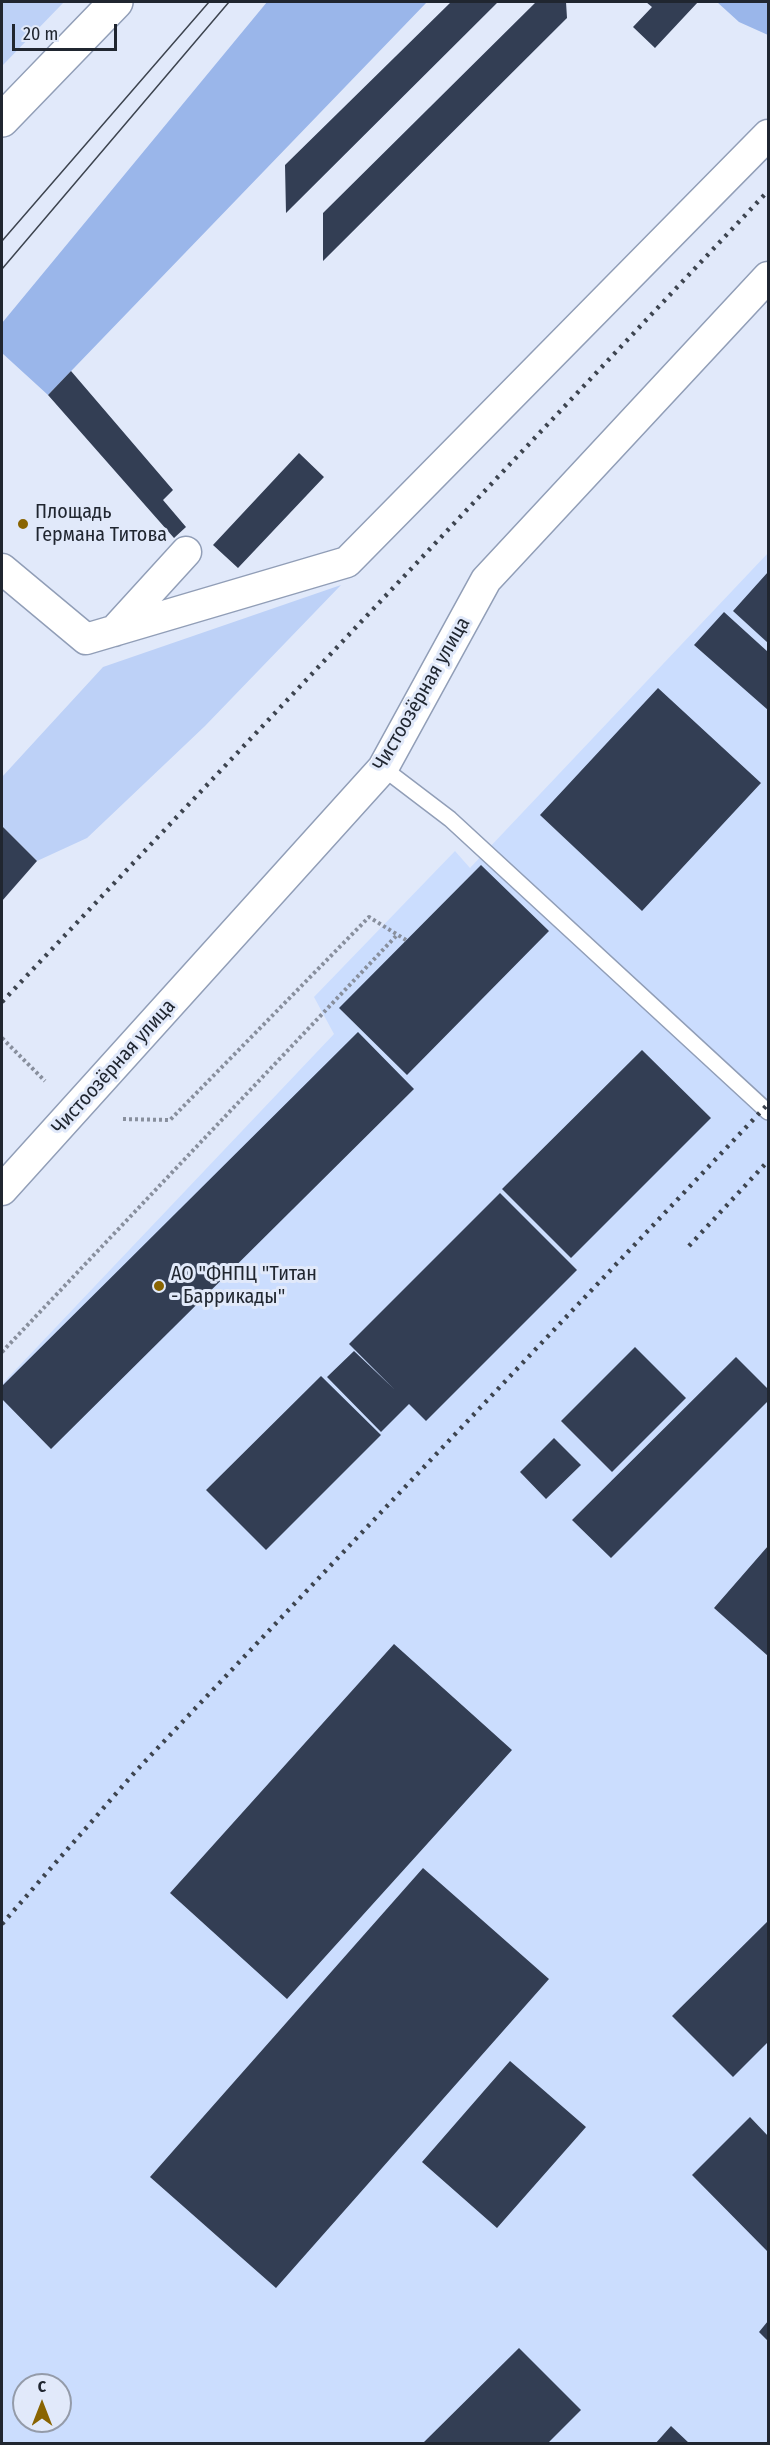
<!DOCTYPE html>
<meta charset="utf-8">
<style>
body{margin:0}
#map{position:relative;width:770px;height:2445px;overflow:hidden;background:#e1e9fa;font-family:"Fira Sans Condensed",sans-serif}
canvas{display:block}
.frame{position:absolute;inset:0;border:3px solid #202630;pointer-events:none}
.north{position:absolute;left:12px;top:2373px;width:60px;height:60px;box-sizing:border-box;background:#e1e9fa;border:2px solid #949ba9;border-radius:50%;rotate:0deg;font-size:16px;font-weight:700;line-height:24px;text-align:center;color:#202630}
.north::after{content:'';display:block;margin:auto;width:21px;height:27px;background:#896401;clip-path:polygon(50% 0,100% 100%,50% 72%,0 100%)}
.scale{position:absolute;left:12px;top:24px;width:105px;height:27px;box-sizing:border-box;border:3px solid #202630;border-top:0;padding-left:8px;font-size:18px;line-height:21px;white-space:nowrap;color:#202630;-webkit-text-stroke:4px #e1e9fa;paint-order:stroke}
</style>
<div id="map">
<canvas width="770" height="2445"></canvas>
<div class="frame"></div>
<div class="north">С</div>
<div class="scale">20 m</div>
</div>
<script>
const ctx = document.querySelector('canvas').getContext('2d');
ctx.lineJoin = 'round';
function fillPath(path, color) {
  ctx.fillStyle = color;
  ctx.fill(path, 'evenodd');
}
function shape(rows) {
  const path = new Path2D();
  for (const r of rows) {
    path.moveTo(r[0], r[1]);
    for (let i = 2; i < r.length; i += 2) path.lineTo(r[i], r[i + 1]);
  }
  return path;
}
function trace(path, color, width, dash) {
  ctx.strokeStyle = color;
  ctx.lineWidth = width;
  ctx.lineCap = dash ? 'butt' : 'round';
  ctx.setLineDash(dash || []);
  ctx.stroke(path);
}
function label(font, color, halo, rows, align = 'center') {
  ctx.font = font + ' "Fira Sans Condensed",sans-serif';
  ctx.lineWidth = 6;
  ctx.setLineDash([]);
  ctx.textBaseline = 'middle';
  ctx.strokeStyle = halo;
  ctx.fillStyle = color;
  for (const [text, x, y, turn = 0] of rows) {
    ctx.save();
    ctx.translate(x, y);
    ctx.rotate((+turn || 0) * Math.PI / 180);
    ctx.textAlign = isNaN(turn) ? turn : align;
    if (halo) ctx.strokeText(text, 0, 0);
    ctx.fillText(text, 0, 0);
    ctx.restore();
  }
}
const built = shape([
 [768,553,768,2443,2,2443,2,1384,334,1034,314,997,455,851,470,868],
 [24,2385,60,2385,60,2421,24,2421]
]);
const green = shape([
 [2,2,64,2,2,66],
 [341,585,205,726,87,838,37,861,2,826,2,777,103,667]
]);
const forest = shape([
 [267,2,427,2,48,395,2,353,2,323],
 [717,2,768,2,768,35,739,22]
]);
const building = shape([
 [451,2,498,2,286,213,285,165],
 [536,2,566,2,567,18,323,261,323,213],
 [646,2,698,2,655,48,633,27,652,7],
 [71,371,173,490,163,500,186,527,174,538,48,395],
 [299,453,324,477,238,568,213,545],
 [768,572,768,643,733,611],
 [724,612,768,652,768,710,694,645],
 [658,688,761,783,642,911,540,815],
 [3,827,37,861,2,901,2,829],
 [481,865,549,931,407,1075,339,1008],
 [358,1032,414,1089,51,1449,2,1399,2,1386],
 [642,1050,711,1118,571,1258,502,1189],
 [500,1193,577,1270,426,1421,409,1404,381,1432,327,1377,354,1351,394,1389,349,1344],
 [635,1347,686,1398,612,1472,561,1421],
 [736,1357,768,1389,768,1401,611,1558,572,1520],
 [321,1376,381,1435,266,1550,206,1490],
 [554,1438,581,1465,546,1499,520,1472],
 [768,1546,768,1656,714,1608],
 [394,1644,512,1750,287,1999,170,1893],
 [423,1868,549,1979,276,2288,150,2177],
 [768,1921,768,2042,733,2077,672,2016],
 [510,2061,586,2127,497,2228,422,2162],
 [750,2117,768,2136,768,2252,692,2175],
 [768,2321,768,2341,759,2332],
 [519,2348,581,2410,547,2444,422,2444],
 [671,2426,690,2444,655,2444]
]);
const path = shape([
 [2,1038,45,1081],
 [123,1119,170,1120,369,917,406,940],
 [2,1352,397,935]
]);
const lane = shape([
 [383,768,450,819,768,1112]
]);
const street = shape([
 [2,569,86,639,347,562,768,135],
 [114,631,186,552],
 [2,1190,383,768,486,580,768,277]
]);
const primary = shape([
 [2,120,116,2]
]);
const tram = shape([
 [2,241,209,2],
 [2,269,229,2]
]);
const rail = shape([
 [2,1002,768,191],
 [689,1246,768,1161],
 [2,1924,135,1772,768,1104]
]);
const markers = [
 [23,524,6,"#896401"],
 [159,1286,6,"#896401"]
];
const poiNames = [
 ["Площадь",35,512],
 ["Германа Титова",35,535],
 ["АО \"ФНПЦ \"Титан",171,1274],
 ["- Баррикады\"",171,1297]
];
const streetNames = [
 ["Чистоозёрная улица",422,694,-60],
 ["Чистоозёрная улица",114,1067,-48]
];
fillPath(built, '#cbddfe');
fillPath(green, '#bdd1f7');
fillPath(forest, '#9ab6ea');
fillPath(building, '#333e54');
trace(lane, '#919eb7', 18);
trace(street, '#919eb7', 33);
trace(primary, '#919eb7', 36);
trace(path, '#888f9d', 4, [3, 3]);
trace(lane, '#fff', 15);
trace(street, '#fff', 30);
trace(primary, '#fff', 33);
trace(tram, '#3d444f', 1.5);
trace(rail, '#3d444f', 4.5, [3, 6]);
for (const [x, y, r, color] of markers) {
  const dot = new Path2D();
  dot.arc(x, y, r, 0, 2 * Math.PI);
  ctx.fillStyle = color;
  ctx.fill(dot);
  trace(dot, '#e1e9fa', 2);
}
label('20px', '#202630', '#e1e9fa', poiNames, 'left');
label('20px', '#202630', '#e1e9fa', streetNames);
</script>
